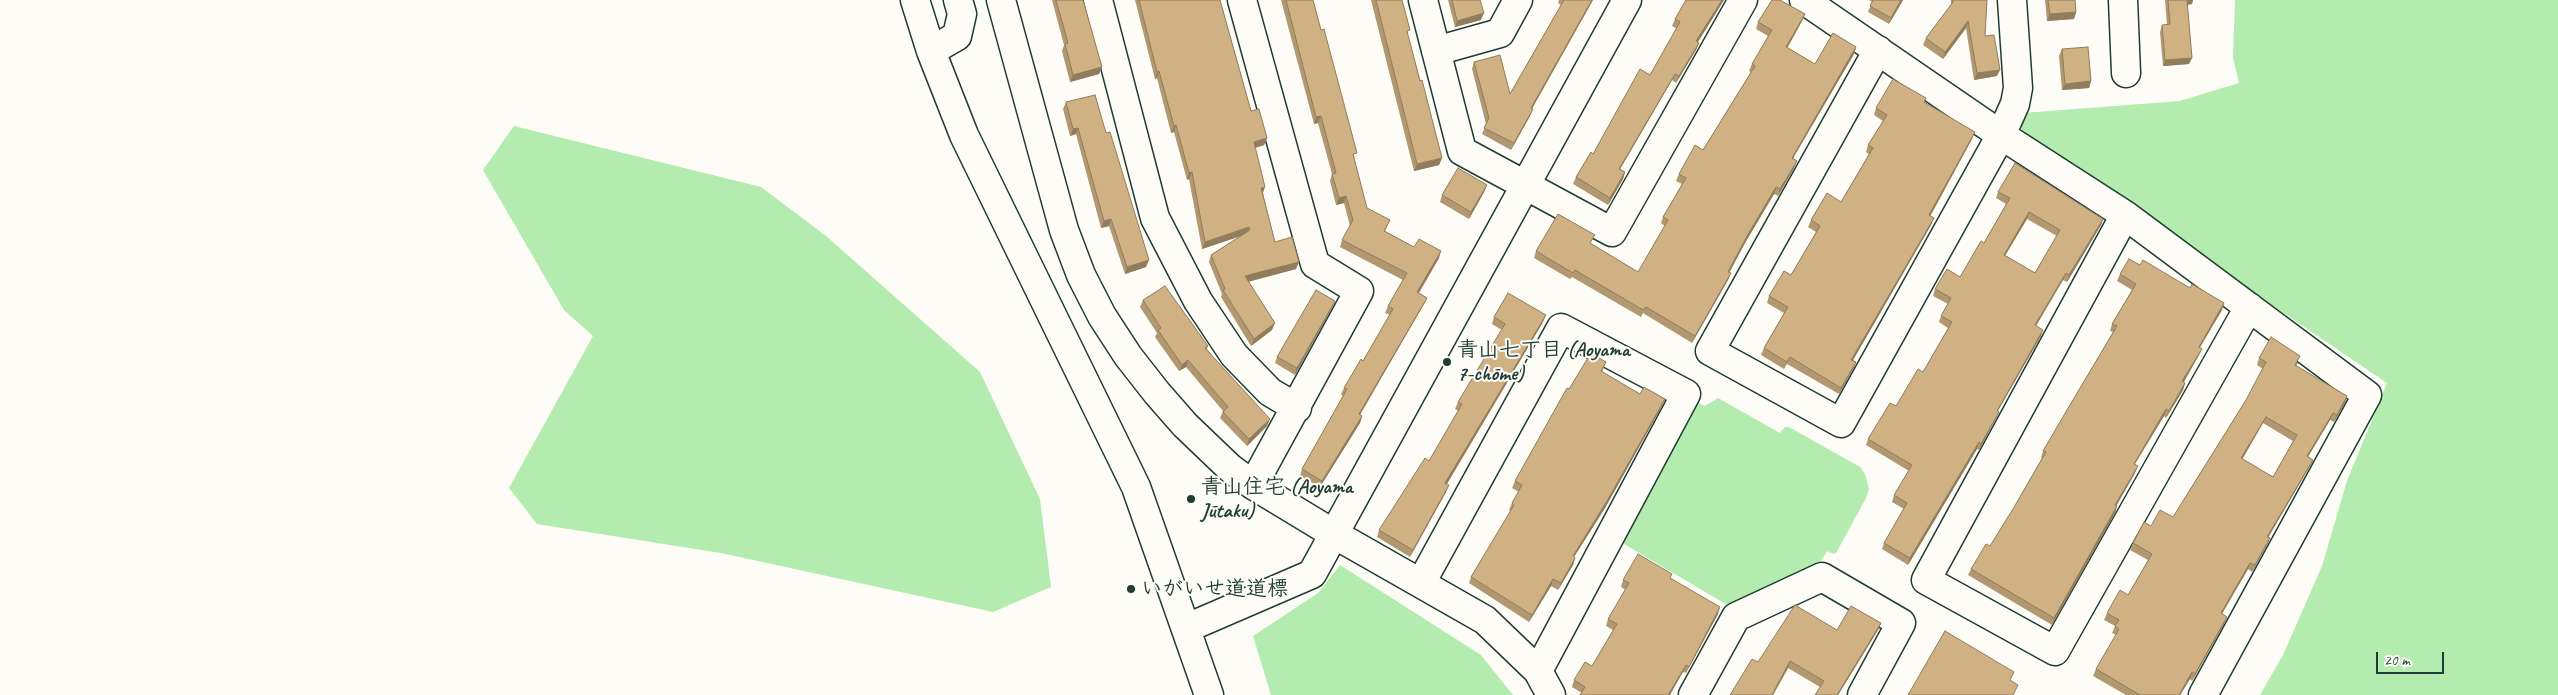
<!DOCTYPE html>
<meta charset="utf-8">
<style>
body{margin:0}
#map{position:relative;width:2558px;height:695px;overflow:hidden;background:#fdfcf7;font-family:Caveat,sans-serif}
canvas{display:block}
.scale{position:absolute;left:2376px;top:652px;width:68px;height:22px;box-sizing:border-box;border:2px solid #1f3d34;border-top:0;padding-left:6px;font-size:15px;line-height:18px;white-space:nowrap;color:#1f3d34;-webkit-text-stroke:4px #fdfcf7;paint-order:stroke}
</style>
<div id="map">
<canvas width="2558" height="695"></canvas>
<div class="scale">20 m</div>
</div>
<script>
const ctx = document.querySelector('canvas').getContext('2d');
ctx.lineJoin = 'round';
function fillPath(path, color) {
  ctx.fillStyle = color;
  ctx.fill(path, 'evenodd');
}
function shape(rows) {
  const path = new Path2D();
  for (const r of rows) {
    path.moveTo(r[0], r[1]);
    for (let i = 2; i < r.length; i += 2) path.lineTo(r[i], r[i + 1]);
  }
  return path;
}
function trace(path, color, width, dash) {
  ctx.strokeStyle = color;
  ctx.lineWidth = width;
  ctx.lineCap = dash ? 'butt' : 'round';
  ctx.setLineDash(dash || []);
  ctx.stroke(path);
}
function label(font, color, halo, rows, align = 'center') {
  ctx.font = font + ' Caveat,"Klee One",sans-serif';
  ctx.lineWidth = 4;
  ctx.setLineDash([]);
  ctx.textBaseline = 'middle';
  ctx.strokeStyle = halo;
  ctx.fillStyle = color;
  for (const [text, x, y, turn = 0] of rows) {
    ctx.save();
    ctx.translate(x, y);
    ctx.rotate((+turn || 0) * Math.PI / 180);
    ctx.textAlign = isNaN(turn) ? turn : align;
    if (halo) ctx.strokeText(text, 0, 0);
    ctx.fillText(text, 0, 0);
    ctx.restore();
  }
}
const green = shape([
 [2235,0,2558,0,2558,695,2260,695,2283,655,2322,566,2347,481,2387,383,2024,137,2020,122,2023,113,2180,101,2239,83,2233,58],
 [514,126,761,187,826,236,980,372,1040,499,1051,587,993,612,721,553,537,524,509,488,593,336,564,310,483,170],
 [1718,398,1780,433,1785,427,1789,427,1860,467,1865,474,1869,489,1866,498,1836,553,1833,554,1827,551,1819,564,1729,606,1619,541,1696,402,1705,406],
 [1340,565,1481,655,1513,695,1271,695,1253,636,1318,593]
]);
const minor = shape([
 [915,0,931,51,964,135,1136,487,1209,695],
 [1001,0,1064,230,1081,275,1102,316,1128,356,1157,393,1185,425,1230,468,1253,485,1334,534,1485,620,1538,671,1551,695],
 [1098,0,1155,218,1198,301,1234,355,1270,392,1297,408],
 [1242,0,1315,264,1359,291,1253,485],
 [1423,0,1462,151,1612,232,1743,0],
 [1804,0,2001,135,2125,215,2367,395,2203,695],
 [2123,0,2126,73],
 [1878,50,1710,351,1841,423,2001,135,2015,104,2018,88,2012,0],
 [931,51,957,36,962,14,958,0],
 [1436,51,1500,33,1518,0],
 [2125,215,1926,580,2055,651,2249,307],
 [1421,583,1561,328,1686,394,1538,671],
 [1187,628,1312,574,1627,0],
 [1693,695,1736,617,1822,577,1901,623,1862,695]
]);
const wall = shape([
 [1052,0,1083,0,1102,67,1099,74,1070,82,1062,51,1064,45],
 [1135,0,1220,0,1251,111,1267,138,1264,145,1255,148,1263,193,1275,242,1296,269,1248,282,1272,330,1251,346,1221,297,1222,294,1209,262,1211,255,1241,236,1202,249,1189,179,1187,180,1174,132,1171,133,1157,78,1155,79],
 [1281,0,1313,0,1367,208,1390,220,1385,231,1414,247,1439,258,1419,293,1427,298,1424,304,1360,415,1362,416,1360,423,1320,487,1300,476,1302,469,1343,396,1341,394,1344,388,1363,361,1390,315,1385,313,1388,306,1403,280,1340,247,1342,240,1350,226,1344,203,1336,205,1330,181,1332,174,1318,123,1314,124],
 [1371,0,1402,0,1408,36,1442,158,1439,165,1414,171],
 [1448,0,1480,0,1481,20,1455,27],
 [1559,0,1593,0,1532,109,1530,116,1511,150,1482,134,1486,124,1472,69,1474,62,1510,94,1561,5,1558,3],
 [1686,0,1724,0,1698,42,1699,43,1696,50,1676,83,1672,80,1620,169,1625,172,1623,179,1608,205,1573,184,1576,177,1650,75,1677,29,1672,26,1675,19],
 [1869,0,1903,0,1889,24,1868,12,1872,2],
 [1951,0,1987,0,1985,36,1997,76,1974,80,1966,28,1943,59,1923,45,1926,38,1951,5],
 [2045,0,2075,0,2076,12,2074,19,2047,21],
 [2165,0,2193,0,2192,4,2187,5,2189,64,2163,66,2160,32,2162,25,2167,25],
 [1802,21,1787,47,1815,64,1856,47,1854,54,1793,158,1797,161,1794,168,1778,196,1774,194,1745,243,1729,272,1728,280,1692,343,1643,313,1641,317,1572,277,1570,279,1534,258,1536,251,1591,244,1638,272,1665,226,1661,223,1663,217,1682,184,1676,181,1679,174,1703,150,1751,72,1749,71,1752,64,1768,36,1756,29,1758,22],
 [2062,49,2091,81,2089,88,2062,90,2059,56],
 [1926,98,1924,102,1972,139,1930,216,1934,218,1931,225,1853,360,1856,362,1853,369,1839,394,1787,364,1784,369,1761,355,1764,348,1784,313,1767,303,1769,296,1791,275,1816,232,1808,227,1811,220,1841,202,1869,154,1866,152,1868,145,1883,121,1874,115,1876,108],
 [1066,102,1106,133,1146,267,1125,274,1109,226,1101,228,1076,134,1070,136,1063,109],
 [1487,185,1484,192,1469,219,1440,202,1442,195],
 [1998,192,2103,219,2101,225,2067,282,2063,280,2036,325,2041,336,1998,411,1996,418,1979,450,1977,449,1908,565,1882,549,1884,543,1904,509,1892,502,1894,495,1909,471,1866,445,1868,439,1896,406,1923,372,1948,328,1939,322,1941,316,1948,304,1933,296,1935,289,1960,277,1984,243,2006,204,1996,198],
 [2027,219,2057,236,2035,273,2005,255],
 [2140,265,2222,310,2200,347,2199,355,2184,382,2185,383,2183,390,2166,418,2164,416,2135,464,2135,473,2116,505,2117,506,2115,513,2052,625,1968,575,1971,569,1990,546,2013,509,2042,458,2041,458,2043,451,2113,332,2110,331,2112,324,2132,290,2117,281,2120,274],
 [1143,300,1208,346,1207,349,1267,426,1247,446,1220,418,1223,411,1186,367,1179,371,1155,337,1157,333,1140,307],
 [1332,308,1295,375,1275,363,1277,357],
 [1494,317,1543,322,1447,484,1446,492,1410,557,1377,537,1379,530,1429,461,1458,411,1455,409,1458,402,1502,330,1492,324],
 [2259,358,2298,363,2296,366,2345,403,2334,422,2330,420,2308,457,2313,460,2310,466,2268,538,2270,538,2267,545,2252,572,2248,569,2222,614,2227,617,2224,624,2192,681,2190,679,2180,695,2126,695,2093,676,2096,669,2116,635,2112,633,2115,626,2104,620,2107,613,2128,595,2148,560,2130,550,2133,543,2173,517,2246,400,2263,369,2257,365],
 [2263,423,2293,441,2273,477,2242,459],
 [1606,362,1602,372,1640,394,1665,399,1662,406,1605,508,1574,557,1575,558,1573,565,1558,590,1551,586,1529,622,1469,583,1471,577,1511,511,1509,510,1512,503,1519,492,1512,488,1515,481,1569,389],
 [1671,578,1718,614,1686,673,1683,672,1582,693,1572,687,1574,680,1592,666,1613,630,1606,626,1608,619,1626,590,1621,587,1623,580],
 [1881,623,1878,630,1838,695,1815,695,1820,687,1788,668,1773,695,1730,695,1758,662,1837,630]
]);
const shadedWall = shape([
 [1592,0,1593,0,1528,115,1531,108],
 [1722,0,1724,0,1694,48,1696,41],
 [1901,0,1903,0,1889,24,1891,18],
 [2186,0,2193,0,2192,4,2184,5],
 [2076,12,2074,19,2047,21,2050,14],
 [1484,13,1481,20,1455,27,1457,21],
 [1805,14,1802,21,1784,54,1786,47],
 [1968,21,1966,28,1943,59,1945,52],
 [1699,43,1696,50,1676,83,1679,76],
 [1856,47,1854,54,1789,165,1792,158],
 [2192,58,2189,64,2163,66,2165,60],
 [1102,67,1099,74,1070,82,1073,75],
 [2000,70,1997,76,1974,80,1977,73],
 [1159,71,1157,78,1155,79,1157,72],
 [1675,74,1672,80,1616,176,1619,169],
 [2091,81,2089,88,2062,90,2065,84],
 [1533,109,1530,116,1511,150,1514,143],
 [1321,116,1318,123,1314,124,1316,117],
 [1176,125,1174,132,1171,133,1174,126],
 [1078,128,1076,134,1070,136,1073,129],
 [1975,132,1972,139,1927,222,1929,215],
 [1267,138,1264,145,1251,149,1254,142],
 [1442,158,1439,165,1414,171,1417,164],
 [1797,161,1794,168,1778,196,1780,189],
 [1192,172,1189,179,1187,180,1189,173],
 [1625,172,1623,179,1608,205,1610,198],
 [1487,185,1484,192,1469,219,1471,212],
 [1265,187,1263,193,1261,188],
 [1776,187,1774,194,1745,243,1726,279,1728,272,1747,236],
 [1346,196,1344,203,1336,205,1339,198],
 [2029,212,2027,219,2002,261,2004,255],
 [1934,218,1931,225,1849,367,1851,360],
 [1111,219,1109,226,1101,228,1104,221],
 [2103,219,2101,225,2067,282,2069,275],
 [1249,227,1247,234,1202,249,1205,242],
 [1441,251,1439,258,1415,299,1417,292],
 [1149,260,1146,267,1125,274,1127,267],
 [1299,262,1296,269,1243,283,1245,276],
 [1731,273,1728,280,1692,343,1695,336],
 [2066,273,2063,280,2033,331,2035,325],
 [1427,298,1424,304,1356,421,1359,414],
 [1335,301,1332,308,1295,375,1297,368],
 [2224,303,2222,310,2196,354,2199,347],
 [1546,315,1543,322,1443,490,1445,483],
 [1275,323,1272,330,1251,346,1254,339],
 [2043,330,2041,336,1994,417,1997,411],
 [2202,349,2199,355,2180,388,2182,381],
 [1188,360,1186,367,1179,371,1182,365],
 [1856,362,1853,369,1839,394,1841,388],
 [2185,383,2183,390,2166,418,2169,411],
 [2347,396,2345,403,2334,422,2337,415],
 [1665,399,1662,406,1605,508,1570,563,1573,556],
 [2166,409,2164,416,2131,470,2134,464],
 [1999,412,1996,418,1979,450,1981,444],
 [2333,413,2330,420,2304,463,2307,456],
 [1362,416,1360,423,1320,487,1322,481],
 [2266,417,2263,423,2239,465,2241,458],
 [1270,419,1267,426,1247,446,1249,439],
 [1979,442,1977,449,1908,565,1910,558],
 [2313,460,2310,466,2264,544,2267,537],
 [2138,466,2135,473,2113,512,2115,505],
 [1449,485,1446,492,1410,557,1413,550],
 [2117,506,2115,513,2052,625,2054,618],
 [2270,538,2267,545,2252,572,2255,565],
 [1575,558,1573,565,1558,590,1561,583],
 [2250,563,2248,569,2218,620,2221,613],
 [1553,579,1551,586,1529,622,1532,615],
 [1720,607,1718,614,1686,673,1689,667],
 [2227,617,2224,624,2192,681,2195,674],
 [1881,623,1878,630,1838,695,1837,695],
 [1790,661,1788,668,1773,695,1772,695],
 [1686,665,1683,672,1670,695,1668,695],
 [2192,672,2190,679,2180,695,2179,695]
]);
const building = shape([
 [1056,0,1083,0,1102,67,1073,75,1065,44,1068,43,1056,0],
 [1139,0,1220,0,1251,111,1259,109,1267,138,1254,142,1265,187,1261,188,1275,242,1292,237,1299,262,1245,276,1275,323,1254,339,1223,290,1225,289,1211,255,1250,230,1249,227,1205,242,1192,172,1189,173,1176,125,1174,126,1159,71,1157,72,1139,0],
 [1286,0,1313,0,1321,30,1324,29,1357,153,1353,154,1367,208,1390,220,1384,231,1414,247,1419,239,1441,251,1417,292,1427,298,1359,414,1362,416,1322,481,1302,469,1347,389,1344,388,1361,359,1363,361,1393,309,1388,306,1407,273,1342,240,1353,220,1346,196,1339,198,1332,174,1336,173,1321,116,1316,117,1286,0],
 [1376,0,1402,0,1410,30,1407,31,1420,81,1422,80,1442,158,1417,164,1376,0],
 [1452,0,1480,0,1484,13,1457,21,1452,0],
 [1564,0,1592,0,1531,108,1533,109,1514,143,1484,128,1489,118,1474,62,1500,55,1510,94,1564,0],
 [1686,0,1722,0,1696,41,1699,43,1679,76,1675,74,1619,169,1625,172,1610,198,1576,177,1591,152,1593,154,1640,69,1650,75,1680,22,1675,19,1686,0],
 [1772,0,1780,0,1805,14,1786,47,1815,64,1833,33,1856,47,1792,158,1797,161,1780,189,1776,187,1747,236,1728,272,1731,273,1695,336,1646,307,1643,310,1575,270,1573,273,1536,251,1558,214,1595,235,1590,243,1638,272,1668,220,1663,217,1686,178,1679,174,1695,145,1703,150,1755,66,1752,64,1772,30,1758,22,1772,0],
 [1873,0,1901,0,1891,18,1870,6,1873,0],
 [1953,0,1987,0,1985,36,1994,35,2000,70,1977,73,1968,21,1945,52,1926,38,1953,2,1953,0],
 [2048,0,2075,0,2076,12,2050,14,2048,0],
 [2168,0,2187,0,2192,58,2165,60,2162,25,2170,24,2168,0],
 [2088,47,2091,81,2065,84,2062,49,2088,47],
 [1893,79,1926,98,1924,102,1975,132,1929,215,1934,218,1851,360,1856,362,1841,388,1790,357,1787,362,1764,348,1788,307,1769,296,1784,271,1791,275,1820,226,1811,220,1827,193,1841,202,1873,148,1868,145,1887,115,1876,108,1893,79],
 [1095,95,1106,133,1110,132,1149,260,1127,267,1111,219,1104,221,1078,128,1073,129,1066,102,1095,95],
 [2015,163,2103,219,2069,275,2066,273,2035,325,2043,330,1997,411,1999,412,1981,444,1979,442,1910,558,1884,543,1907,503,1894,495,1912,465,1868,439,1890,403,1896,406,1918,369,1923,372,1952,322,1941,316,1951,298,1935,289,1947,269,1960,277,1981,241,1984,243,2010,198,1998,192,2015,163],
 [2029,212,2060,230,2035,273,2004,255,2029,212],
 [1458,168,1487,185,1471,212,1442,195,1458,168],
 [2129,259,2140,265,2143,260,2190,288,2192,284,2224,303,2199,347,2202,349,2182,381,2185,383,2169,411,2166,409,2134,464,2138,466,2115,505,2117,506,2054,618,1971,569,1986,544,1990,546,2013,509,2046,452,2043,451,2067,410,2117,326,2112,324,2136,284,2120,274,2129,259],
 [1165,286,1208,346,1205,348,1270,419,1249,439,1223,412,1228,407,1188,360,1182,365,1158,330,1161,328,1143,300,1165,286],
 [1316,290,1335,301,1297,368,1277,357,1316,290],
 [1508,293,1546,315,1445,483,1449,485,1413,550,1379,530,1425,458,1429,461,1462,404,1458,402,1505,324,1494,317,1508,293],
 [2271,337,2300,356,2295,365,2347,396,2337,415,2333,413,2307,456,2313,460,2267,537,2270,538,2255,565,2250,563,2221,613,2227,617,2195,674,2192,672,2179,695,2140,695,2096,669,2119,629,2115,626,2119,620,2107,613,2120,590,2128,595,2152,554,2133,543,2144,522,2151,526,2160,510,2173,517,2246,400,2266,362,2259,358,2271,337],
 [2266,417,2297,435,2273,477,2241,458,2266,417],
 [1591,353,1606,362,1601,371,1640,394,1644,387,1665,399,1607,501,1573,556,1575,558,1561,583,1553,579,1532,615,1471,577,1514,505,1512,503,1522,485,1515,481,1567,388,1569,389,1591,353],
 [1638,554,1672,574,1670,578,1720,607,1689,667,1686,665,1668,695,1580,695,1585,687,1574,680,1585,662,1592,666,1617,624,1608,619,1629,583,1623,580,1638,554],
 [1795,605,1837,630,1851,606,1881,623,1837,695,1815,695,1824,681,1790,661,1772,695,1730,695,1752,659,1758,662,1795,605],
 [1945,631,2014,672,2010,680,2018,685,2013,695,1908,695,1945,631]
]);
const markers = [
 [1447,362,5,"#1f3d34"],
 [1191,499,5,"#1f3d34"],
 [1131,589,5,"#1f3d34"]
];
const poiNames = [
 ["青山七丁目 (Aoyama",1457,350],
 ["7-chōme)",1457,374],
 ["青山住宅 (Aoyama",1201,487],
 ["Jūtaku)",1201,511],
 ["いがいせ道道標",1141,589]
];
fillPath(green, '#b4ebae');
trace(minor, '#1f3d34', 31);
trace(minor, '#fdfcf7', 28);
fillPath(wall, '#b29871');
fillPath(shadedWall, '#917c5c');
fillPath(building, '#cfb183');
trace(building, '#917c5c', 1);
for (const [x, y, r, color] of markers) {
  const dot = new Path2D();
  dot.arc(x, y, r, 0, 2 * Math.PI);
  ctx.fillStyle = color;
  ctx.fill(dot);
  trace(dot, '#fdfcf7', 2);
}
label('bold 21px', '#1f3d34', '#fdfcf7', poiNames, 'left');
</script>
